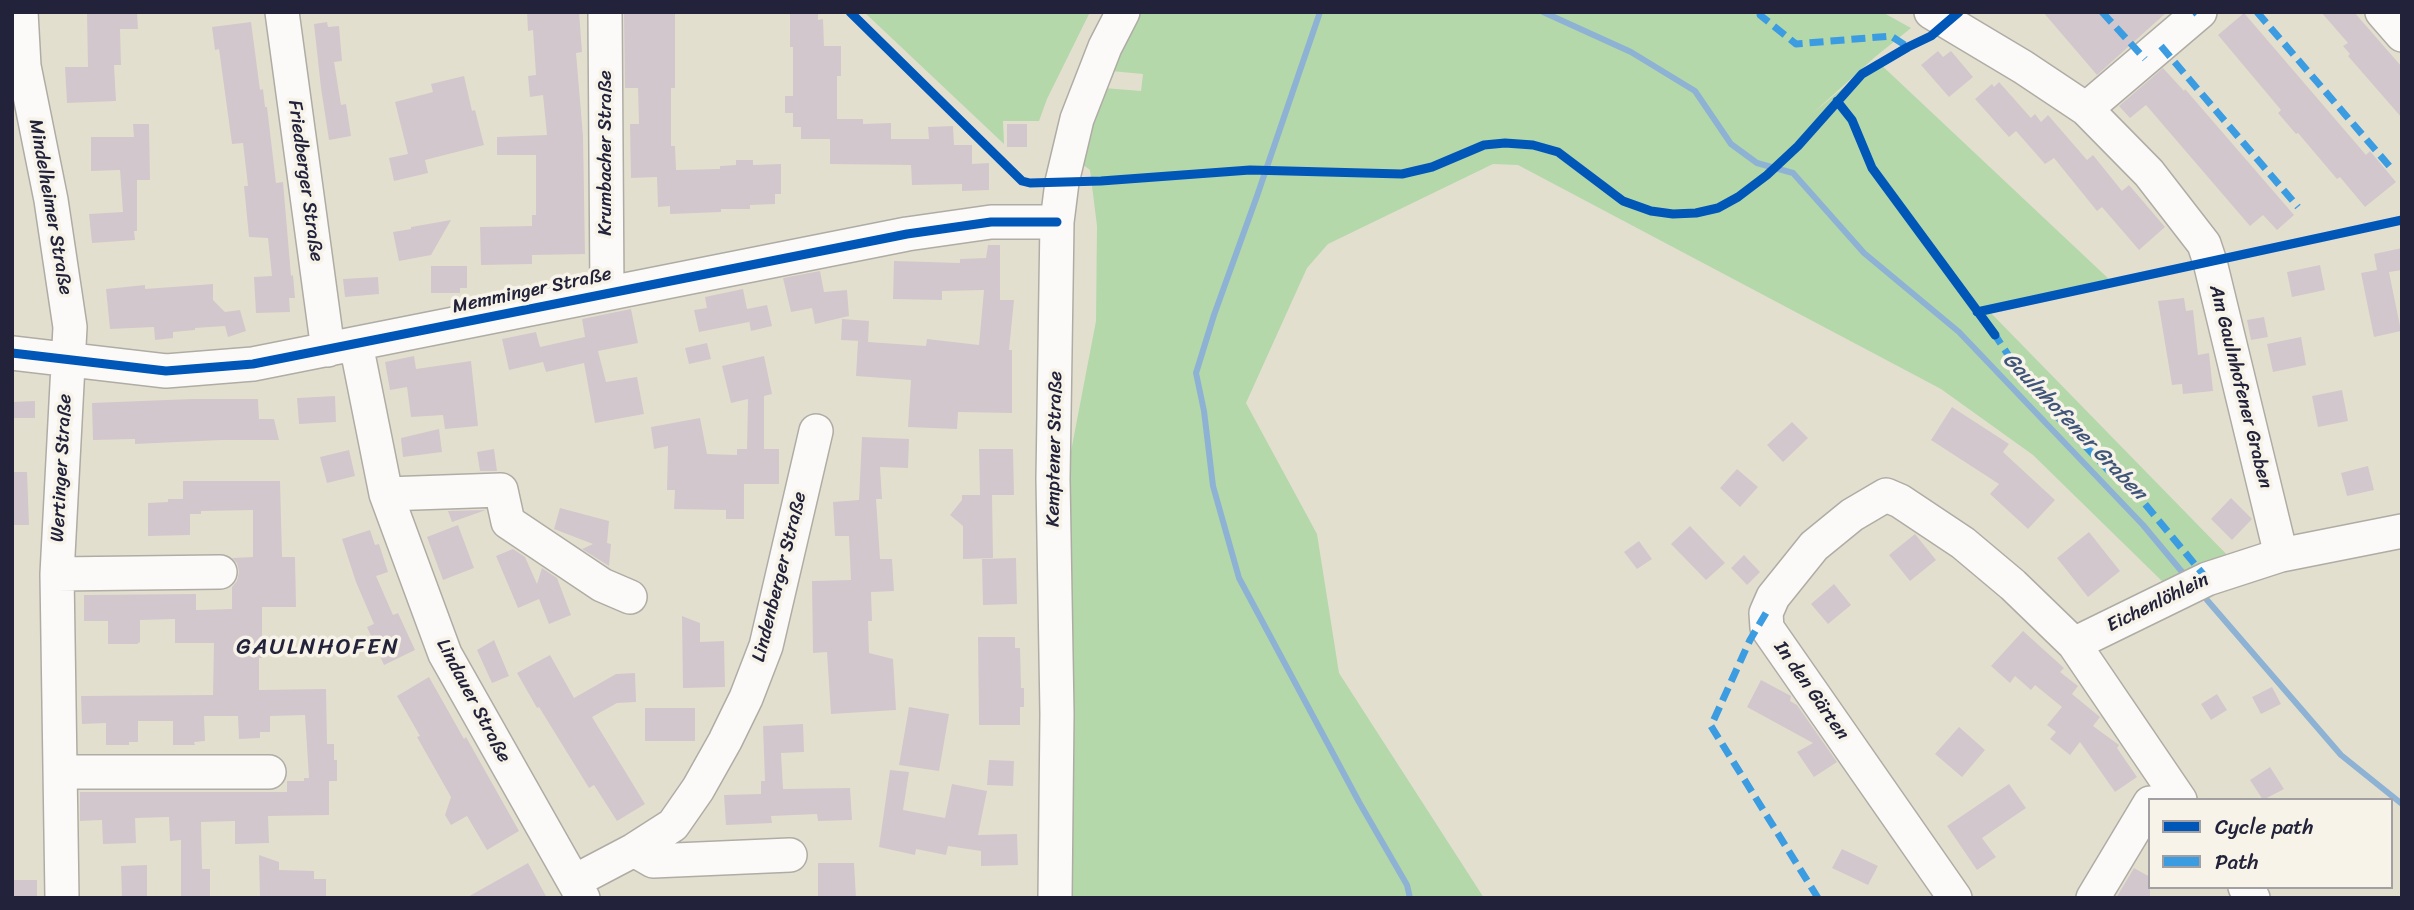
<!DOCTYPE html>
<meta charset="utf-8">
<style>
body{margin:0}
#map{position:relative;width:2414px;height:910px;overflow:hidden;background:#e3dfcf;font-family:Sriracha,sans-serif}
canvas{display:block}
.frame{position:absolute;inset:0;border:14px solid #22223b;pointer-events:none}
.legend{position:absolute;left:2148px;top:798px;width:245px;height:91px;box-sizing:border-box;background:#f7f3e8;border:2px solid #a29fa3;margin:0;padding:9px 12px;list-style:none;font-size:21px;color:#22223b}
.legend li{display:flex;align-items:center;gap:14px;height:35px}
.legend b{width:35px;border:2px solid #a29fa3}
</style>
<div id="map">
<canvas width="2414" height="910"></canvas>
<div class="frame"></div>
<ul class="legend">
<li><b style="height:9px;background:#0057b8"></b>Cycle path</li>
<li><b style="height:9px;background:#3c9ce2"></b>Path</li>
</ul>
</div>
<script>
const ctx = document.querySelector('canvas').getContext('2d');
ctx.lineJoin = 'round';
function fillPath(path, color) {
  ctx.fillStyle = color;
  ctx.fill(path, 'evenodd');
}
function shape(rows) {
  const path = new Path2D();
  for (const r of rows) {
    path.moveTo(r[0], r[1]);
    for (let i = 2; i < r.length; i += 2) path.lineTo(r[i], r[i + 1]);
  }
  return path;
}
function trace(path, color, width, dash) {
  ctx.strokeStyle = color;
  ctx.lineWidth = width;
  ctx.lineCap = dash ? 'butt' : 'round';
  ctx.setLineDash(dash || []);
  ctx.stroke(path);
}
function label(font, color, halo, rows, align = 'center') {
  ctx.font = font + ' Sriracha,sans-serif';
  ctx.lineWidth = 7;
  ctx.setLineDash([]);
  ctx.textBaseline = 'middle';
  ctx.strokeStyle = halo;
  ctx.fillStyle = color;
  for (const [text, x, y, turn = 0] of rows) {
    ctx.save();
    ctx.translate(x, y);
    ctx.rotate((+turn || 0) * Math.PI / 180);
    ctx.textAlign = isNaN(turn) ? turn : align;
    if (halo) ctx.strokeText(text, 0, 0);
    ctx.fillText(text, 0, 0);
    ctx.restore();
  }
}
const green = shape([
 [864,12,1090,12,1047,99,1039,121,1003,121,1004,144],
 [1140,12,1882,12,1911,28,1875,57,1812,114,1876,60,2111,281,1987,309,2236,564,2169,588,2033,455,1941,389,1518,165,1493,164,1328,244,1307,268,1246,403,1317,534,1339,673,1484,898,1069,898,1068,467,1096,321,1097,226,1090,170,1082,164,1104,88,1141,91,1143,74,1111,71]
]);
const stream = shape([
 [1320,12,1257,196,1214,315,1196,373,1204,411,1213,486,1239,578,1359,802,1407,885,1410,898],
 [1543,12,1631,52,1695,91,1731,144,1757,163,1793,173,1864,253,1959,332,2143,525,2183,573],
 [2207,600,2341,755,2402,804]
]);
const building = shape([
 [87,12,137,12,138,29,120,29,121,65,114,65,116,101,67,103,65,67,88,67],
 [527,12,579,12,582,52,576,53,583,136,585,254,532,255,532,264,481,265,480,227,532,226,532,215,536,215,536,155,497,155,497,137,547,135,543,95,530,97,528,76,536,75,533,30,528,31],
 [624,12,675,12,675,88,671,88,671,146,675,146,676,170,720,169,720,166,736,165,736,160,753,160,753,165,781,164,781,194,775,194,775,204,750,205,750,209,721,209,721,212,670,214,670,206,658,207,657,177,631,178,630,124,639,124,638,88,625,88],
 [790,12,818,12,818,20,823,19,824,46,841,46,841,76,837,76,837,119,863,119,863,124,891,123,891,139,929,139,928,127,953,126,954,145,972,145,972,164,989,163,989,190,962,191,962,184,912,185,911,165,830,164,830,139,801,139,801,127,793,127,793,113,785,113,785,96,793,96,793,47,790,47],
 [2043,12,2167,12,2097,75],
 [2321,12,2354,12,2402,67,2402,118,2348,56,2350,54,2343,46,2348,43],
 [2244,13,2366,155,2370,151,2396,182,2365,207,2340,177,2337,179,2298,133,2296,134,2278,113,2281,110,2218,35],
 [251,22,260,90,263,89,265,107,267,107,276,183,283,182,291,276,293,275,295,298,289,298,290,312,256,313,254,277,272,276,268,238,249,237,244,186,248,186,243,143,232,144,219,49,215,50,212,27],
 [327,22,328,27,339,26,342,61,334,62,341,105,346,104,351,136,329,140,321,88,314,24],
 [1938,51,1943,57,1951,51,1973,77,1949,97,1921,65],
 [2163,68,2184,91,2185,89,2294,215,2277,230,2263,215,2250,226,2146,105,2130,118,2119,106],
 [464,76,472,111,475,110,484,145,425,160,428,173,394,181,389,158,408,154,395,102,433,92,431,84],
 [1999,82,2031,118,2035,114,2041,122,2048,115,2087,160,2093,155,2122,191,2129,185,2165,227,2139,250,2102,207,2097,211,2054,158,2045,164,2016,131,2009,137,1975,99,1992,84,1994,87],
 [133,124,149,124,150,180,137,180,137,231,134,231,135,240,92,243,89,214,123,212,120,170,91,171,91,137,134,137],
 [1007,124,1027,124,1027,147,1007,147],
 [451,220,431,255,399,261,393,232,411,229,411,227],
 [988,245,1000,245,1000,300,1014,300,1009,350,1012,350,1012,413,958,412,957,429,908,427,911,380,856,376,858,341,861,341,841,340,842,319,869,321,868,342,926,346,927,339,979,345,984,290,942,291,942,300,893,299,894,261,960,263,960,259,986,258],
 [2402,248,2402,270,2389,272,2401,331,2374,337,2361,273,2377,270,2374,254],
 [2320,265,2325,290,2292,297,2287,272],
 [431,266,467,266,467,288,460,288,460,293,431,293],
 [820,271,824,292,847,290,849,316,815,324,812,308,791,312,783,278],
 [378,277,379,294,345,297,343,279],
 [213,284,213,300,225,312,240,310,246,331,228,337,225,326,195,328,195,330,173,332,173,338,155,340,154,327,110,329,106,289,145,285,145,289],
 [743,289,747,309,767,305,772,326,751,331,749,320,749,322,699,332,694,310,707,308,705,297],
 [2184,298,2186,311,2193,310,2198,355,2209,353,2213,391,2183,394,2182,384,2172,385,2158,301],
 [631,309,638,343,598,351,606,382,637,377,644,414,595,423,584,363,546,372,543,362,509,370,502,339,536,332,540,347,585,337,582,319],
 [2264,317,2268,337,2251,340,2247,320],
 [2301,337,2306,365,2273,372,2267,344],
 [707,343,711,359,689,364,685,348],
 [414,356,416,369,471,361,478,426,445,429,443,415,411,417,407,387,390,390,385,362],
 [764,356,772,394,764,396,764,449,779,449,779,484,744,484,744,519,726,519,726,510,674,509,675,490,667,490,668,446,654,449,651,427,700,418,707,454,737,455,737,449,747,449,748,399,731,403,722,366],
 [2342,390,2348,421,2318,427,2312,396],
 [335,396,336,422,299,424,297,398],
 [192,399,258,399,259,419,274,419,279,440,221,440,135,444,135,439,93,440,92,403],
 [35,401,35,418,12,418,12,402],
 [1952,407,2009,444,2003,452,2055,500,2028,529,1990,494,1999,484,1931,440],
 [1792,422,1808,438,1783,462,1767,445],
 [439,429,442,452,403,457,401,438],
 [862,437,909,439,908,468,880,467,882,499,876,499,880,559,892,559,894,591,871,592,872,621,868,621,869,653,893,659,896,710,831,714,827,652,813,653,812,581,851,580,849,536,835,536,833,502,859,500],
 [494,449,497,471,480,471,477,452],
 [979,449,1013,449,1014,495,992,495,993,558,963,559,963,526,950,515,962,500,962,495,980,495],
 [349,450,355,476,327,483,320,457],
 [2368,466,2374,490,2347,496,2341,473],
 [1737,469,1758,487,1740,507,1720,488],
 [12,472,27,472,29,525,12,525],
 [183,481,280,481,282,557,295,557,296,607,262,607,262,658,259,658,259,690,326,689,327,744,334,744,334,760,337,760,337,781,329,781,329,815,268,816,269,843,235,844,235,821,201,822,202,869,210,869,210,898,181,898,181,840,170,841,169,817,135,818,136,843,103,844,102,820,80,821,80,792,287,792,287,781,304,781,304,778,309,778,305,715,270,716,270,732,260,732,260,738,239,739,238,716,204,716,205,741,194,742,195,745,173,745,173,721,138,721,138,742,129,742,129,745,106,745,106,723,82,724,81,696,213,695,214,643,175,643,175,619,140,620,140,642,137,644,108,644,108,621,84,621,84,595,196,594,196,610,232,609,232,587,237,581,239,572,237,563,232,558,253,557,253,510,201,511,201,514,190,514,190,535,148,536,148,503,168,502,168,499,183,499],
 [2231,498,2252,519,2232,540,2211,519],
 [560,508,609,521,607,543,611,544,609,566,582,549,593,544,554,529],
 [486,510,452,522,448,511],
 [458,525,474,568,443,580,427,537],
 [1690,526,1725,563,1706,580,1671,544],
 [370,530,375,545,379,544,388,572,376,576,393,615,398,613,415,650,384,665,367,627,374,624,356,582,342,539],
 [2089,532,2120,571,2088,597,2057,558],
 [1915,534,1936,560,1910,581,1889,555],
 [1639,541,1652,559,1637,569,1624,552],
 [513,549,525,557,537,584,542,568,557,578,571,615,549,624,539,599,518,608,496,556],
 [1744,555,1760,572,1747,585,1731,568],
 [1016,558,1017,604,983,605,982,559],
 [1834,584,1851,605,1828,624,1811,604],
 [682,616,700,623,700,642,724,641,725,687,683,688],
 [2023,631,2064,668,2060,672,2078,686,2072,694,2100,717,2093,726,2119,745,2117,748,2137,777,2115,792,2080,742,2070,755,2050,739,2056,732,2047,725,2062,707,2035,685,2031,690,2015,676,2010,683,1991,666],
 [978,637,1015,637,1015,648,1020,648,1021,688,1024,688,1024,707,1020,707,1020,725,979,725],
 [494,640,509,676,492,683,477,650],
 [550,655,574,698,616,674,635,673,636,702,617,703,592,717,645,804,617,821,594,785,589,788,539,707,537,708,517,673],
 [429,677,464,739,466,737,519,831,487,850,467,816,451,825,445,815,451,797,417,737,420,736,397,696],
 [1761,680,1791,696,1790,701,1797,705,1837,762,1814,777,1797,752,1813,743,1747,707],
 [2272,687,2281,704,2261,714,2252,697],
 [2217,694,2227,710,2211,720,2201,704],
 [909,707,949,714,939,771,899,765],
 [645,708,695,708,695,741,645,741],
 [803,724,804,752,781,753,783,789,850,788,852,820,818,821,817,814,771,816,772,823,726,825,724,795,761,794,761,781,765,781,763,726],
 [1959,727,1985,750,1962,777,1935,754],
 [989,760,1014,761,1013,786,987,785],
 [2270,767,2284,789,2263,800,2250,780],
 [890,770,909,772,903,810,945,818,952,784,987,791,978,835,1017,834,1018,865,981,866,981,851,948,846,946,855,916,849,915,855,879,847],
 [2009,784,2026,808,1982,838,1996,857,1977,870,1947,826],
 [1842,849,1878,866,1868,885,1832,868],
 [259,855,279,862,279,870,314,871,314,879,326,879,326,898,260,898],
 [528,863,547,898,466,898],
 [818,863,854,863,856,898,818,898],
 [147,865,147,898,122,898,121,866],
 [2134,868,2150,877,2150,898,2116,898],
 [12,880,37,880,37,898,12,898]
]);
const minor = shape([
 [21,12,24,66,51,200,70,327,57,574,62,898],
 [282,12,328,350],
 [605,12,607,293],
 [1931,12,2023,67,2086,109,2149,173,2204,244,2210,262,2281,555],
 [2382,12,2402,35],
 [2086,109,2200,12],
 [356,344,386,494,445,654,583,898],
 [12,353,166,371,253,364,907,234,991,222,1057,222],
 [386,494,501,490,508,522,602,585,630,597],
 [57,574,220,572],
 [2074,644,2207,579,2281,555,2402,531],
 [61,772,269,772],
 [634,850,653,861,790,855],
 [575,881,634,850,673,825,698,789,725,741,746,698,766,646,816,431],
 [2245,887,2253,898],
 [1055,898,1057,714,1053,479,1057,222,1062,182,1077,119,1105,47,1123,12],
 [1955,898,1767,628,1766,613,1773,597,1814,546,1852,515,1886,495,1900,501,1963,543,2013,585,2074,644,2180,800],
 [2093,898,2150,803]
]);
const quiet = shape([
 [1761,12,1760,15,1796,44,1891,36,1908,47],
 [2102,12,2145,59],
 [2195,12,2197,14],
 [2257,12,2391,168],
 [2161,46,2298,207],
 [1993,332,2030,388,2108,470,2140,498,2207,579],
 [1766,613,1750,640,1711,726,1818,898]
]);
const cycleway = shape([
 [850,12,1022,181,1030,183,1101,181,1250,170,1402,174,1432,167,1484,145,1505,143,1533,145,1558,152,1623,201,1651,211,1673,214,1696,213,1718,208,1738,197,1767,175,1798,146,1862,74,1908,47,1931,36,1959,12],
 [1837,101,1852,120,1872,168,1995,335],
 [1977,312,2402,220],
 [12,353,166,371,253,364,907,234,991,222,1057,222]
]);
const streetNames = [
 ["Krumbacher Straße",606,153,-90],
 ["Friedberger Straße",305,181,82],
 ["Mindelheimer Straße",50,207,80],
 ["Memminger Straße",532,291,-12],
 ["Am Gaulnhofener Graben",2240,387,76],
 ["Kemptener Straße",1055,449,-89],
 ["Wertinger Straße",62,468,-87],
 ["Lindenberger Straße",780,577,-76],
 ["Eichenlöhlein",2158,603,-26],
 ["In den Gärten",1811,691,55],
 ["Lindauer Straße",473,701,62]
];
const waterNames = [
 ["Gaulnhofener Graben",2074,427,46]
];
const quarterNames = [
 ["GAULNHOFEN",318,648]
];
fillPath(green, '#b4d8aa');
trace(stream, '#8eb2d4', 6);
fillPath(building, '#d2c7cc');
trace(minor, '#afaca5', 36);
trace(minor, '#fbfaf8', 33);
trace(quiet, '#3c9ce2', 7, [14, 7]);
trace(cycleway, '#0057b8', 9);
label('19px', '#22223b', '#f7f3e8', streetNames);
label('italic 21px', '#3e5479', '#f7f3e8', waterNames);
ctx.letterSpacing = '2px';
label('23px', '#22223b', '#f7f3e8', quarterNames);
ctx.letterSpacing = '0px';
</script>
